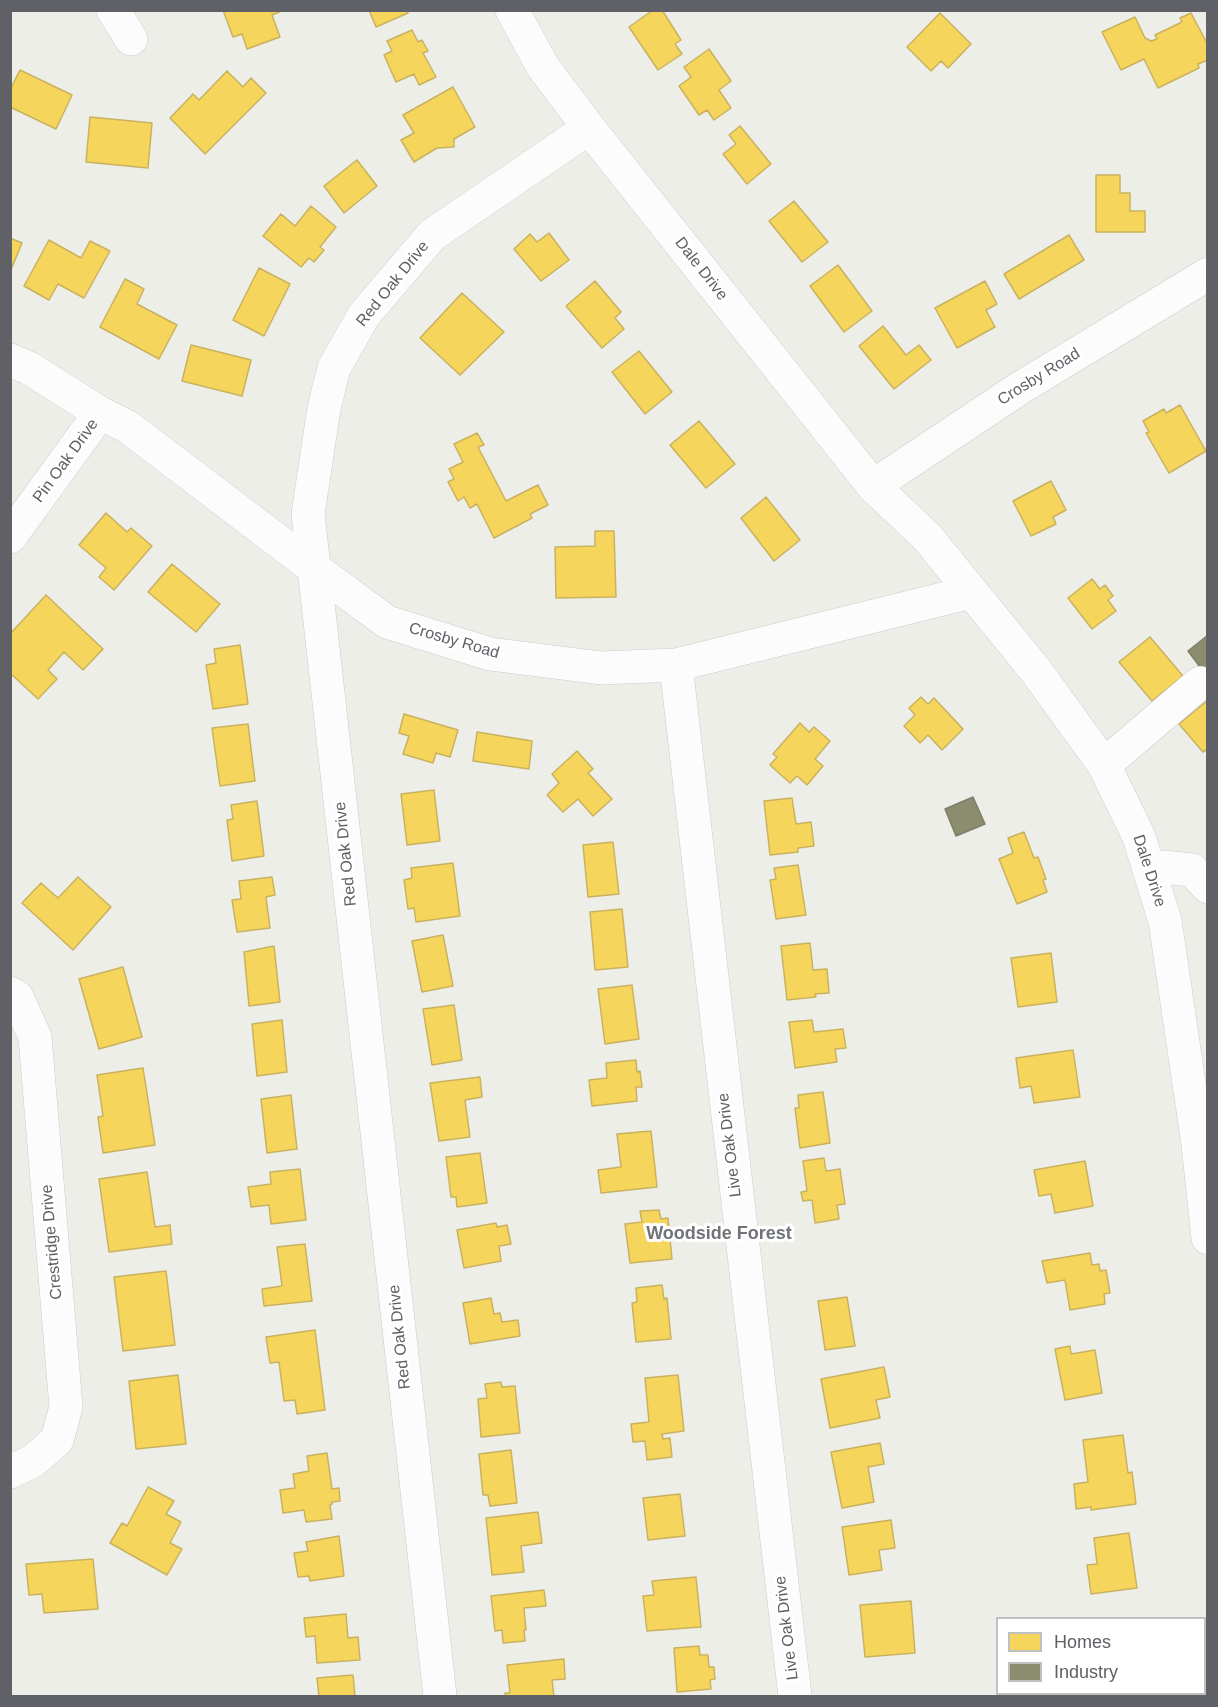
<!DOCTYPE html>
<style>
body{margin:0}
#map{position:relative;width:1218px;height:1707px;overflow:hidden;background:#eeeee9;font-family:Arial,sans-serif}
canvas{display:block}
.frame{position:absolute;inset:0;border:12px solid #5f6166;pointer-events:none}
.legend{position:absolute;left:996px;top:1617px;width:210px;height:78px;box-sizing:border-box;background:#fff;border:2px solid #bfc0c2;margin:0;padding:8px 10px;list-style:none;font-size:18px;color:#5f6166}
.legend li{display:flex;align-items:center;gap:12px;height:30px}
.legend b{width:30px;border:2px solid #bfc0c2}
</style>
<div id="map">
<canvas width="1218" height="1707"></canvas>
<div class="frame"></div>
<ul class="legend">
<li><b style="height:16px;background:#f6d55c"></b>Homes</li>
<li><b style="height:16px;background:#8c8c6e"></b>Industry</li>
</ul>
</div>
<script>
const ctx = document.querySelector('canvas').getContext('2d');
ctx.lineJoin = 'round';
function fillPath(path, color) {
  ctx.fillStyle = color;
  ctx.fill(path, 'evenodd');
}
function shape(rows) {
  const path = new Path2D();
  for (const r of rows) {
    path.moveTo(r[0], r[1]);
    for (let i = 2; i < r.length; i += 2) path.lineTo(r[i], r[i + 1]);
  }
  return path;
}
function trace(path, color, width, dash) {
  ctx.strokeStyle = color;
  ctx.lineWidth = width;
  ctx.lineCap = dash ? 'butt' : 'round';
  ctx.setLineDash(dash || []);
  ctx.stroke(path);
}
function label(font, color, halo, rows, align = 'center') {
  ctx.font = font + ' Arial,sans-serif';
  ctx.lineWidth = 6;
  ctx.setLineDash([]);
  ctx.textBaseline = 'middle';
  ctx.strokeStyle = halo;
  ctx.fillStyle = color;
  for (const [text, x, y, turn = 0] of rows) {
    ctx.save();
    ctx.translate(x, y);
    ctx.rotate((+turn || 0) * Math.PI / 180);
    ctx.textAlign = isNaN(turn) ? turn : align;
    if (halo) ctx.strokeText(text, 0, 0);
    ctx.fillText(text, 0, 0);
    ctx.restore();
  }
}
const homes = shape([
 [223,10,284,10,272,15,280,37,247,49,242,34,233,37,223,10],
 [369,10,407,10,408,13,376,27,369,10],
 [653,10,662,10,681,40,675,44,682,54,658,70,629,27,653,10],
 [940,13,971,44,948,68,941,61,931,71,907,47,940,13],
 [1191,13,1208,45,1208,60,1198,64,1199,68,1158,88,1144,59,1121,70,1102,32,1135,17,1145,38,1151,41,1157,39,1155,35,1182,22,1180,18,1191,13],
 [412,30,418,42,422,40,428,51,423,53,436,77,419,85,414,74,396,82,384,55,392,51,387,41,412,30],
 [709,49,731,81,719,90,731,108,714,120,707,110,699,115,679,86,691,77,684,67,709,49],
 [20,70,72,95,56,129,10,107,10,90,20,70],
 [227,71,243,87,251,78,266,93,205,154,170,118,193,94,199,100,227,71],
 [453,87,475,127,454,139,454,147,437,148,414,162,401,140,414,133,403,115,453,87],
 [90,117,152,123,148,168,86,162,90,117],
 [740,126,771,164,747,184,723,154,736,144,729,135,740,126],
 [357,160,377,186,344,213,324,186,357,160],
 [1096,175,1120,175,1120,193,1130,193,1130,211,1145,211,1145,232,1096,232,1096,175],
 [794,201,828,242,802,262,769,221,794,201],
 [311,206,336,227,320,247,324,250,314,262,309,258,301,267,263,236,281,214,295,226,311,206],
 [549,233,569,260,541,281,514,249,530,234,537,242,549,233],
 [1069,235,1084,260,1019,299,1004,274,1069,235],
 [10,238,22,243,10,272,10,238],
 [49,240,81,258,90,241,110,251,84,298,58,284,49,300,24,286,49,240],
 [838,265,872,311,844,332,810,286,838,265],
 [259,268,290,284,264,336,233,320,259,268],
 [125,279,144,289,137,304,177,325,159,359,100,327,125,279],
 [595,281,621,312,615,318,624,329,602,348,566,306,595,281],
 [985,281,997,304,986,310,995,327,957,348,935,308,985,281],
 [462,293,504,332,460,375,420,338,462,293],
 [883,326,906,355,919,345,931,360,894,389,859,346,883,326],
 [191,345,251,360,242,396,182,381,191,345],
 [639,351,672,392,645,414,612,372,639,351],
 [1180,405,1206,451,1169,473,1146,433,1149,432,1143,421,1164,409,1166,413,1180,405],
 [699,421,735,464,706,488,670,445,699,421],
 [477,433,484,445,478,447,506,501,538,485,548,505,530,514,532,518,494,538,477,504,470,508,464,497,458,501,448,482,454,479,449,469,463,462,454,444,477,433],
 [1051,481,1066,510,1053,517,1056,524,1031,536,1013,501,1051,481],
 [766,497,800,540,774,561,741,518,766,497],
 [106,513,127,532,131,528,152,546,114,590,99,577,106,568,79,545,106,513],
 [595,531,614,531,616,597,556,598,555,547,595,546,595,531],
 [172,564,220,604,196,632,148,592,172,564],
 [1092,579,1100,589,1105,585,1113,596,1108,600,1116,611,1092,629,1068,598,1092,579],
 [46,595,103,649,83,670,64,652,48,670,57,679,38,699,10,673,10,634,46,595],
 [1150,637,1183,676,1152,701,1119,662,1150,637],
 [240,645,248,704,213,709,206,665,216,663,214,649,240,645],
 [921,697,928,704,934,698,963,729,942,750,928,735,920,743,904,726,915,715,909,708,921,697],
 [1208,700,1208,749,1203,752,1179,724,1208,700],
 [404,714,458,730,450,757,436,753,433,763,403,754,409,736,399,733,404,714],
 [800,723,809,732,814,727,830,741,815,759,823,766,807,785,797,776,790,783,770,765,777,757,773,754,800,723],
 [248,724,255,781,220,786,212,728,248,724],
 [477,732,532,741,529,769,473,761,477,732],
 [577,751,593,769,588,773,612,799,593,816,578,799,563,812,547,795,559,783,552,774,577,751],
 [434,790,440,841,407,845,401,794,434,790],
 [792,798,796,824,811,822,814,846,798,848,798,852,770,855,764,801,792,798],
 [257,801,264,856,232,861,227,820,233,819,231,805,257,801],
 [1024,832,1034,858,1038,857,1046,879,1043,880,1047,892,1017,904,999,859,1013,853,1008,838,1024,832],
 [613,842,619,894,588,897,583,845,613,842],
 [453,863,460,916,416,922,414,908,408,909,404,880,412,878,411,868,453,863],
 [798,865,806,915,776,919,770,880,776,879,774,868,798,865],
 [78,877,111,907,73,950,22,903,41,883,58,898,78,877],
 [272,877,275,895,266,897,270,928,237,932,232,900,241,899,239,881,272,877],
 [622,909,628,967,595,970,590,912,622,909],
 [443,935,453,986,422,992,412,941,443,935],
 [810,943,813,970,827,969,829,993,815,994,816,997,787,1000,781,946,810,943],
 [274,946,280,1002,249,1006,244,952,274,946],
 [1051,953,1057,1002,1018,1007,1011,958,1051,953],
 [123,967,142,1037,99,1049,79,979,123,967],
 [632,985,639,1039,605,1044,598,989,632,985],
 [454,1005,462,1060,432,1065,423,1009,454,1005],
 [282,1020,287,1072,257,1076,252,1024,282,1020],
 [812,1020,814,1032,843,1029,846,1048,835,1049,837,1062,795,1068,789,1022,812,1020],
 [1073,1050,1080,1097,1034,1103,1031,1086,1020,1088,1016,1058,1073,1050],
 [636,1060,637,1072,640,1071,642,1087,636,1087,637,1101,592,1106,589,1080,607,1078,606,1063,636,1060],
 [143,1068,155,1145,103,1153,98,1117,103,1116,97,1075,143,1068],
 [480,1077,482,1097,465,1100,470,1137,439,1141,430,1083,480,1077],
 [823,1092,830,1143,800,1148,795,1108,799,1108,798,1095,823,1092],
 [291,1095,297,1149,267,1153,261,1099,291,1095],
 [651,1131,657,1187,601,1193,598,1170,621,1167,617,1134,651,1131],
 [480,1153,487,1203,457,1207,456,1197,451,1197,446,1157,480,1153],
 [824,1158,826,1171,840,1169,845,1204,837,1205,839,1219,815,1223,812,1200,803,1201,801,1192,807,1191,803,1161,824,1158],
 [1085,1161,1093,1206,1055,1213,1051,1194,1039,1196,1034,1170,1085,1161],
 [300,1169,306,1220,271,1224,269,1205,251,1207,248,1187,271,1184,270,1172,300,1169],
 [147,1172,155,1227,170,1225,172,1244,109,1252,99,1179,147,1172],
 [659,1210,661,1219,668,1218,672,1259,630,1263,625,1224,642,1222,640,1211,659,1210],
 [496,1223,497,1227,507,1225,511,1244,499,1246,501,1261,464,1268,457,1230,496,1223],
 [305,1244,312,1301,264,1306,262,1289,282,1286,277,1247,305,1244],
 [1090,1253,1092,1265,1099,1264,1100,1271,1106,1270,1110,1293,1104,1294,1105,1304,1070,1310,1065,1280,1047,1283,1042,1261,1090,1253],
 [166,1271,175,1345,123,1351,114,1277,166,1271],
 [662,1285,664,1299,667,1298,671,1339,636,1342,632,1303,637,1302,636,1288,662,1285],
 [847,1297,855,1346,825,1350,818,1301,847,1297],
 [491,1298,494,1314,500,1313,502,1322,518,1320,520,1336,470,1344,463,1303,491,1298],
 [315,1330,325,1410,297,1414,295,1400,284,1401,279,1362,270,1363,266,1337,315,1330],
 [1070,1346,1071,1354,1095,1350,1102,1393,1065,1400,1055,1349,1070,1346],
 [884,1367,890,1397,876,1400,880,1418,830,1428,821,1379,884,1367],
 [178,1375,186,1444,136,1449,129,1381,178,1375],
 [678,1375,684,1431,662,1434,663,1439,670,1438,672,1457,647,1460,645,1441,633,1442,631,1424,649,1422,645,1378,678,1375],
 [501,1382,502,1387,515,1386,520,1433,481,1437,478,1399,487,1398,485,1384,501,1382],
 [1123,1435,1128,1473,1132,1472,1136,1504,1091,1510,1091,1507,1076,1509,1074,1484,1088,1482,1083,1440,1123,1435],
 [880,1443,884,1464,868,1467,874,1502,842,1508,831,1452,880,1443],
 [511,1450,517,1503,490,1506,488,1495,483,1495,479,1454,511,1450],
 [327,1453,332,1489,339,1488,340,1501,332,1502,332,1504,330,1505,332,1519,306,1522,304,1510,283,1513,280,1490,295,1488,293,1474,309,1471,307,1456,327,1453],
 [148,1487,174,1501,166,1514,181,1522,170,1543,182,1549,167,1575,110,1543,122,1523,127,1526,148,1487],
 [680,1494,685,1536,648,1540,643,1498,680,1494],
 [538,1512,542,1543,521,1546,524,1572,492,1575,486,1518,538,1512],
 [891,1520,895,1548,879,1550,882,1570,849,1575,842,1527,891,1520],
 [1129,1533,1137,1588,1091,1594,1087,1565,1097,1564,1094,1538,1129,1533],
 [339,1536,344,1576,310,1581,309,1576,298,1577,294,1553,308,1551,306,1542,339,1536],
 [93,1559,98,1609,44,1613,42,1594,29,1595,26,1564,93,1559],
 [696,1577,701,1627,647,1631,643,1596,654,1595,652,1581,696,1577],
 [544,1590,546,1606,524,1608,526,1630,524,1630,525,1641,503,1643,502,1630,495,1631,491,1596,544,1590],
 [911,1601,915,1653,865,1657,860,1605,911,1601],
 [346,1614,348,1638,358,1637,360,1660,317,1663,315,1636,306,1637,304,1618,346,1614],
 [699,1646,700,1655,708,1655,709,1667,714,1667,715,1679,710,1680,711,1689,677,1692,674,1648,699,1646],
 [564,1659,565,1679,552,1680,554,1696,505,1696,505,1693,510,1693,507,1665,564,1659],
 [353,1675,355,1696,319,1696,317,1678,353,1675]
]);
const industry = shape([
 [1208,635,1208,668,1203,671,1188,651,1208,635],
 [973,797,985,824,956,836,945,809,973,797]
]);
const minor = shape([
 [113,10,131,39],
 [512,10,543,67,589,128,873,486,927,537,1036,671,1104,765,1139,837,1165,921,1198,1144,1208,1238],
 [10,360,29,368,100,413,128,427,315,569,387,622,490,654,601,668,676,665,971,592],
 [873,486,1020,388,1208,274],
 [10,537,100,413],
 [676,665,795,1696],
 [1104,765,1200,683],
 [1149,869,1163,867,1192,870,1208,887],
 [10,993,17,997,35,1037,66,1407,57,1440,33,1461,10,1472],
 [440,1696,308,514,324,408,334,368,364,315,432,235,589,128]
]);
const streetNames = [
 ["Dale Drive",701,269,52],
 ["Red Oak Drive",393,284,-51],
 ["Crosby Road",1039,377,-32],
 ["Pin Oak Drive",66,461,-54],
 ["Crosby Road",454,641,16],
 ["Red Oak Drive",346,854,-96],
 ["Dale Drive",1149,871,72],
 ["Live Oak Drive",730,1145,-97],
 ["Crestridge Drive",52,1242,-95],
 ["Red Oak Drive",400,1337,-96],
 ["Live Oak Drive",787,1628,-97]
];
const neighbourhoodNames = [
 ["Woodside Forest",719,1234]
];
fillPath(homes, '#f6d55c');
trace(homes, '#c9b25f', 1.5);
fillPath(industry, '#8c8c6e');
trace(industry, '#7e7f6c', 1.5);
trace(minor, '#cbcccb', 34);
trace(minor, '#fcfcfc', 33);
label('16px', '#5f6166', '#fff', streetNames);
label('bold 18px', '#707378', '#fff', neighbourhoodNames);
</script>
